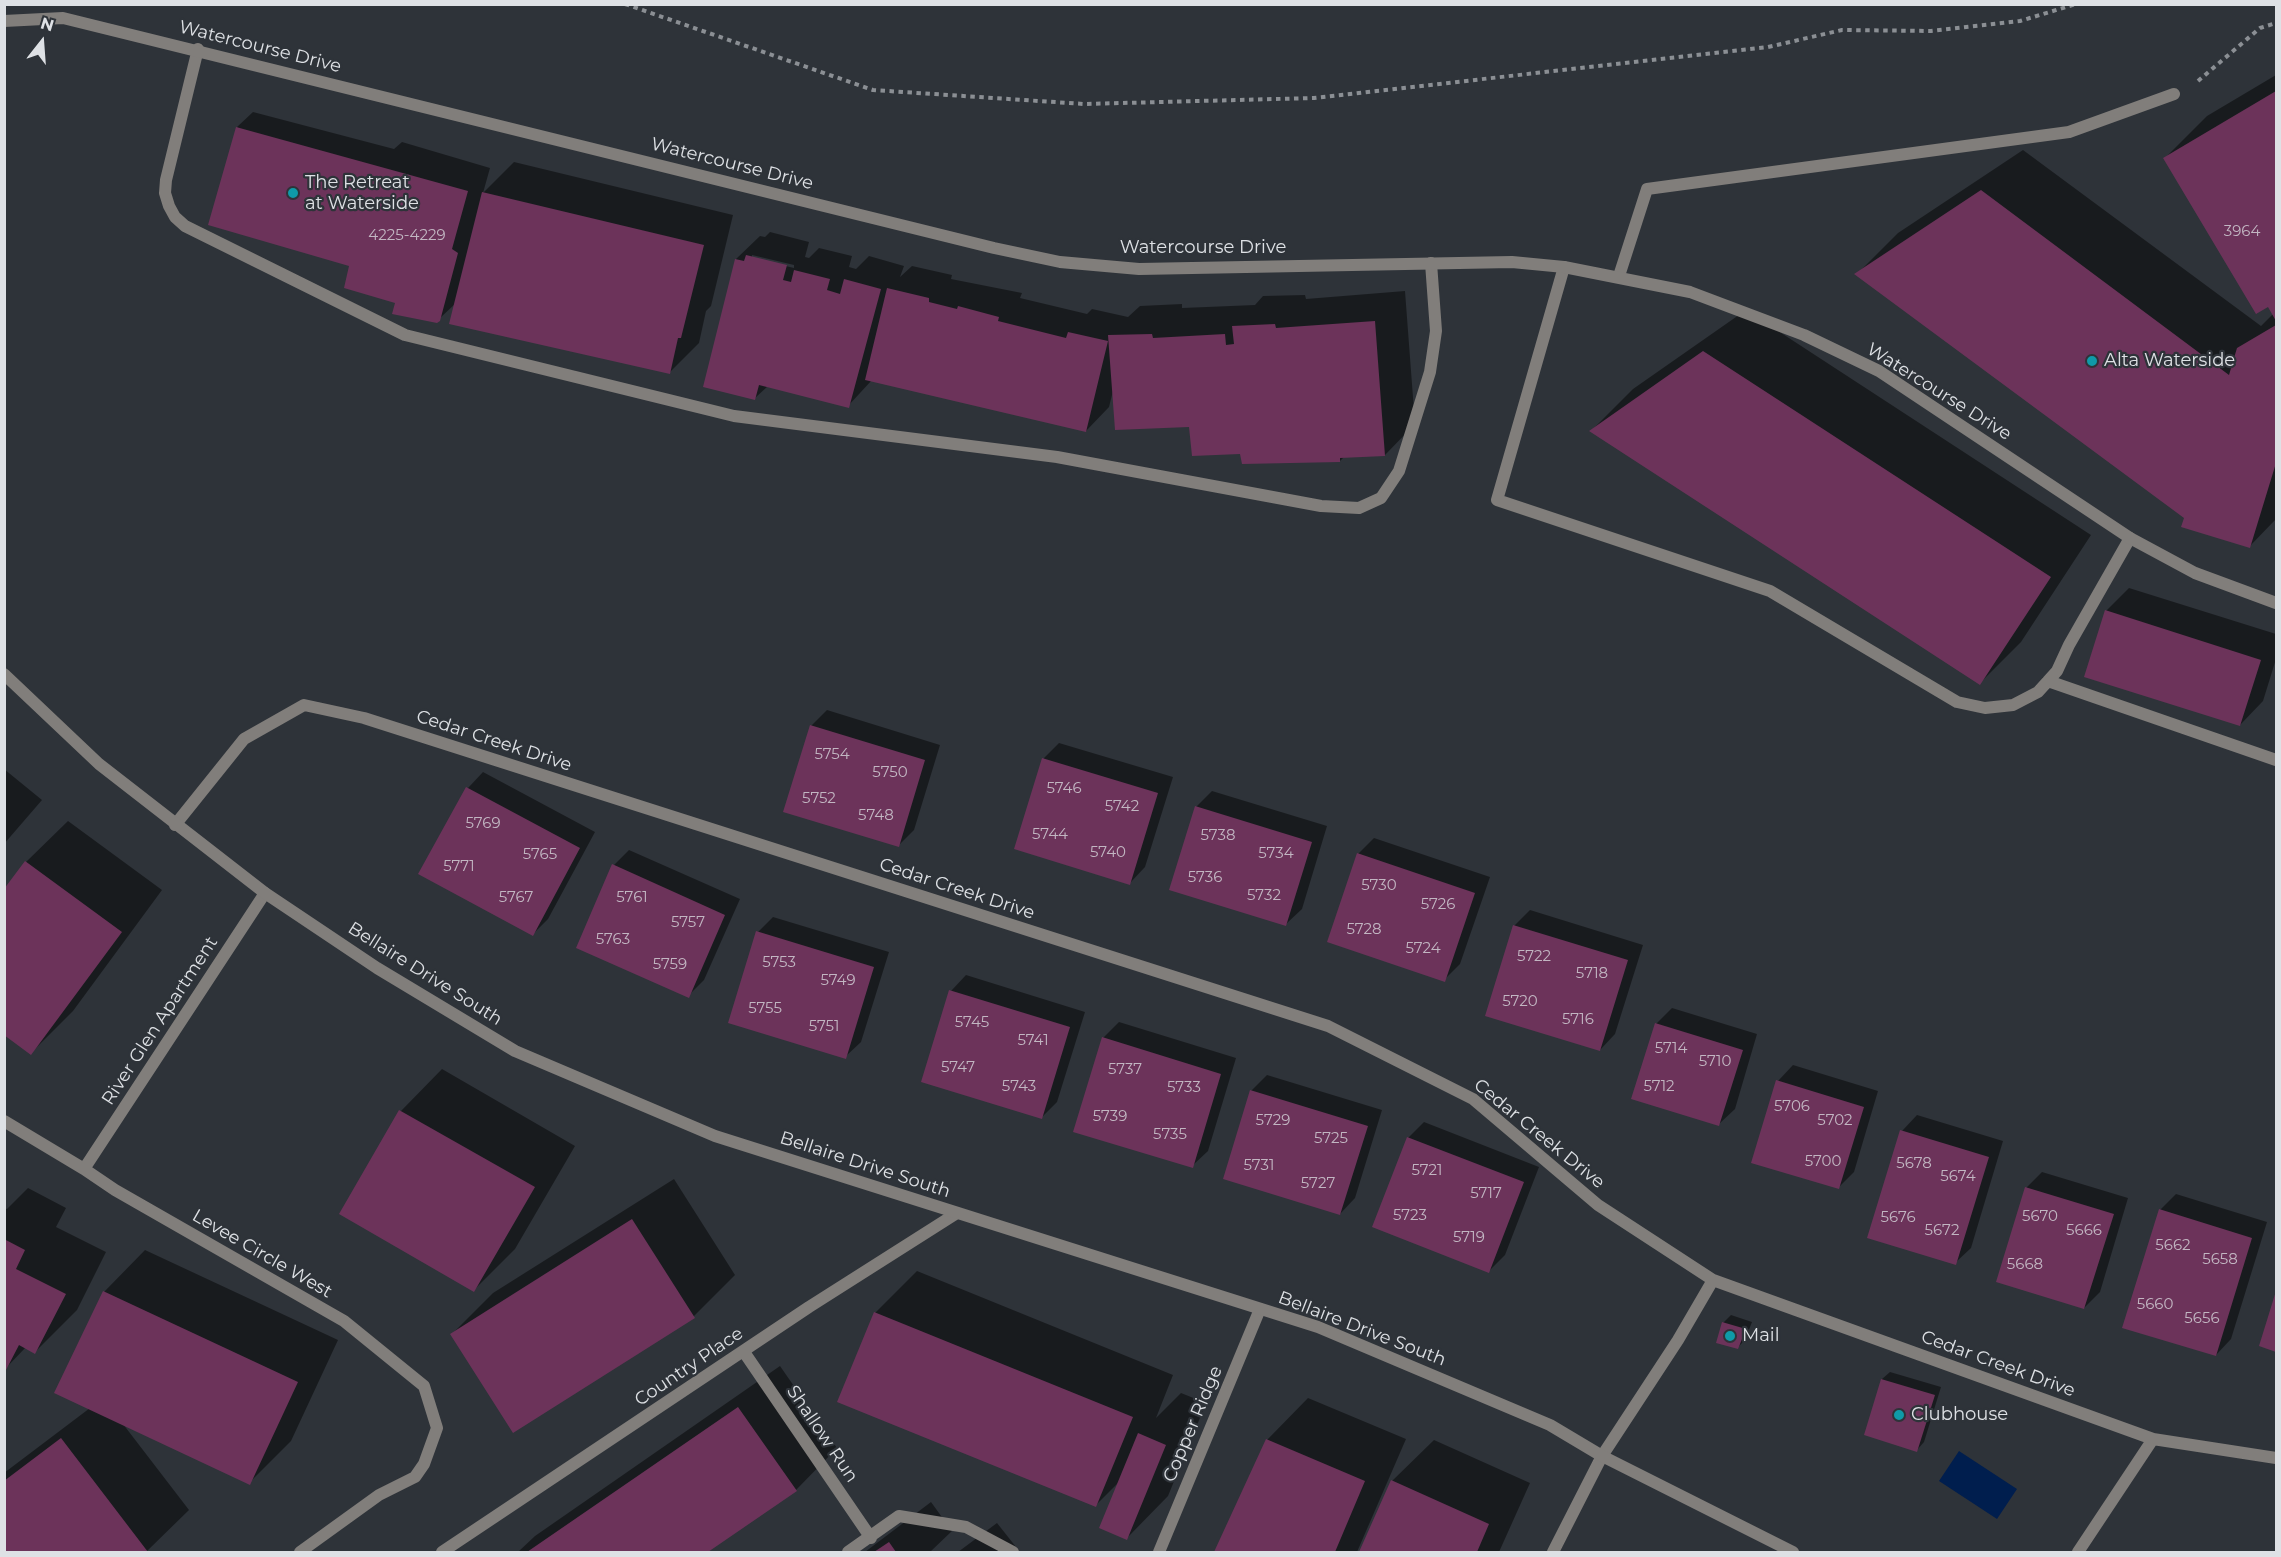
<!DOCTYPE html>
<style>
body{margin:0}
#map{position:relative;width:2281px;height:1557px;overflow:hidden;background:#2e3339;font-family:Montserrat,sans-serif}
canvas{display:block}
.frame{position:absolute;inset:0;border:6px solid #dee1e5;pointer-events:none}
.north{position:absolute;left:12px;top:12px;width:60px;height:60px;-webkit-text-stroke:4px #2e3339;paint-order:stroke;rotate:17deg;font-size:16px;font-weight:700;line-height:24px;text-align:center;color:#dee1e5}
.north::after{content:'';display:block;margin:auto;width:21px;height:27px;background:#dee1e5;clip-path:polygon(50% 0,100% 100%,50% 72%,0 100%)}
</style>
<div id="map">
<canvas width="2281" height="1557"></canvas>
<div class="frame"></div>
<div class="north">N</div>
</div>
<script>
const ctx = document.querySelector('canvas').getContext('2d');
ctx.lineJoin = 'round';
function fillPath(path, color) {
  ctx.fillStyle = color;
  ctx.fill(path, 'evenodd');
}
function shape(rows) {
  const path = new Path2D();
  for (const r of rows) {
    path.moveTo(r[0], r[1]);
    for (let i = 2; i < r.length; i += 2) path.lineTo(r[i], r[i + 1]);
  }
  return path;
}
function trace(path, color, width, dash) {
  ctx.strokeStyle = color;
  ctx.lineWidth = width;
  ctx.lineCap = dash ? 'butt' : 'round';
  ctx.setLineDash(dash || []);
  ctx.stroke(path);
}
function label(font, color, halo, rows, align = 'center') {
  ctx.font = font + ' Montserrat,sans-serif';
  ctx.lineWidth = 4.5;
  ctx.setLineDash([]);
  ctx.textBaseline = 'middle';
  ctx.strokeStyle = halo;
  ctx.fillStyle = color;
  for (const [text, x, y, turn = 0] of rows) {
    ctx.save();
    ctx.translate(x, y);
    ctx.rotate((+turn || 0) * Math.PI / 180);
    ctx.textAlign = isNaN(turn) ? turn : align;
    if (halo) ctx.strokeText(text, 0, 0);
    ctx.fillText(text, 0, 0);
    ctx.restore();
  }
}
const water = shape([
 [1959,1451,2017,1489,1997,1519,1939,1481]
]);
const shadow = shape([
 [2276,75,2276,519,2249,547,2186,517,1857,274,1898,233,2023,150,2261,326,2274,313,2165,158,2207,116],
 [253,112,394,149,402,142,490,168,483,193,514,162,733,215,711,306,706,311,699,343,669,373,456,303,439,319,396,302,353,260,237,127],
 [770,232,809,242,805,257,809,258,819,248,852,256,849,267,856,269,869,256,904,266,900,277,912,266,952,275,951,279,1022,293,1020,298,1087,314,1092,309,1128,317,1140,306,1182,304,1182,308,1255,305,1263,296,1305,295,1306,299,1405,291,1415,424,1385,455,1344,457,1340,461,1190,425,1113,391,1109,407,1086,431,872,380,848,406,768,386,755,398,736,259,760,236,765,237],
 [752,255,794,265,794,268,752,258],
 [1746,310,2091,535,2021,642,1980,683,1592,430,1633,389],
 [2129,588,2276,634,2276,659,2263,701,2240,725,2106,611],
 [827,710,940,745,914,830,898,846,811,726],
 [1059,743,1173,777,1145,867,1130,883,1016,848,1044,758],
 [4,769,42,800,4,844],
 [483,772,595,832,548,919,533,934,421,873,468,788],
 [1212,791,1327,826,1302,909,1286,924,1196,807],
 [68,821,162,890,73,1011,31,1053,26,862],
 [1374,838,1490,877,1460,964,1444,980,1358,854],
 [629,850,740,899,704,980,688,996,614,865],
 [1530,910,1643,945,1615,1034,1600,1050,1514,926],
 [773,917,889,952,861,1042,845,1057,758,932],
 [966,975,1085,1012,1057,1102,1042,1117,951,991],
 [1672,1008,1757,1034,1735,1109,1719,1124,1656,1024],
 [1119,1022,1236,1058,1208,1151,1192,1166,1103,1038],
 [1793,1065,1878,1091,1854,1172,1838,1188,1778,1081],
 [442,1069,575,1146,515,1249,474,1290,341,1214,401,1111],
 [1267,1075,1382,1110,1355,1198,1340,1214,1251,1091],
 [1917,1115,2003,1141,1971,1248,1955,1263,1902,1131],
 [1424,1122,1539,1167,1505,1255,1489,1271,1408,1138],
 [2042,1172,2128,1198,2100,1292,2084,1308,1998,1281,2027,1187],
 [674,1179,735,1275,694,1316,452,1334,493,1293],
 [28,1188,66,1208,56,1227,106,1252,77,1310,35,1352,26,1347,6,1368,4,1208,7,1209],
 [2176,1194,2267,1222,2231,1339,2216,1355,2160,1210],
 [145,1250,338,1340,291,1441,249,1483,123,1424,189,1510,146,1552,4,1552,4,1473,90,1408,104,1292],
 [917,1271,1173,1375,1156,1418,1181,1393,1206,1403,1168,1496,1127,1538,1120,1481,1095,1506,875,1313],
 [2276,1294,2276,1350,2261,1346],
 [1731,1315,1752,1322,1745,1340,1738,1347,1723,1323],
 [780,1366,837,1448,796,1490,705,1552,518,1552,535,1536],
 [1890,1372,1941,1387,1924,1442,1917,1450,1866,1434,1882,1379],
 [1308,1398,1406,1439,1357,1552,1218,1552,1267,1440],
 [1434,1440,1530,1483,1499,1552,1360,1552,1392,1481],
 [931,1502,952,1531,930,1552,865,1552],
 [997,1523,1020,1552,958,1552]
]);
const building = shape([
 [2276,91,2276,321,2268,307,2256,314,2163,158],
 [236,127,468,191,452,249,458,253,440,321,437,323,392,314,395,303,344,288,349,266,208,225],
 [1981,190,2229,375,2237,348,2276,325,2276,463,2250,548,2181,527,2184,518,1854,274],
 [482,192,704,245,681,338,678,338,670,374,449,324],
 [746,255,787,265,783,280,791,282,794,270,830,279,827,290,840,294,844,279,881,289,849,408,759,385,755,400,703,387,735,259,744,261],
 [887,288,929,298,929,302,957,309,958,306,999,317,998,321,1066,338,1068,332,1108,341,1086,432,865,380],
 [1375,321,1385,456,1340,458,1340,462,1242,464,1240,454,1192,456,1189,427,1115,430,1108,335,1152,334,1153,338,1225,334,1226,345,1234,344,1232,326,1275,324,1276,328],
 [1703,351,2051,577,1980,685,1589,431],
 [2105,610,2261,660,2240,726,2084,677],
 [810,725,925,760,899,847,783,812],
 [1042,758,1158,793,1130,885,1014,849],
 [466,787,580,848,533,936,418,874],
 [1195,806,1312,842,1286,926,1169,890],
 [1357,853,1475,893,1445,982,1327,942],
 [25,861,122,932,31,1055,4,1035,4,889],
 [612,864,725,915,689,998,576,948],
 [1513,925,1628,960,1600,1051,1485,1016],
 [756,931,874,967,846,1059,728,1023],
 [949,990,1070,1027,1042,1119,921,1082],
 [1655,1023,1743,1050,1719,1126,1631,1099],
 [1102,1037,1221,1074,1193,1168,1073,1132],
 [1776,1080,1864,1107,1839,1189,1751,1163],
 [1250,1090,1368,1126,1340,1215,1223,1179],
 [399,1110,535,1187,474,1292,339,1214],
 [1900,1130,1989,1157,1956,1265,1867,1238],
 [1407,1137,1524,1182,1489,1273,1372,1227],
 [2025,1187,2114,1214,2084,1309,1996,1282],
 [2159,1209,2252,1238,2216,1356,2122,1328],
 [632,1219,695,1318,513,1433,450,1334],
 [4,1239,25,1250,16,1269,66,1294,35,1354,19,1345,6,1370],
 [103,1291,298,1382,250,1485,54,1393],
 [2276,1291,2276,1352,2259,1346],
 [874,1312,1133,1417,1096,1507,837,1402],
 [1722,1322,1746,1329,1738,1349,1716,1343],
 [1881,1379,1935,1395,1917,1452,1864,1435],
 [738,1407,797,1491,708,1552,527,1552],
 [1138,1433,1166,1445,1127,1540,1099,1528],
 [61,1438,148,1552,4,1552,4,1481],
 [1266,1439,1365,1481,1335,1552,1214,1552],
 [1391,1480,1489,1524,1477,1552,1359,1552],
 [889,1542,896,1552,874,1552]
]);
const path = shape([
 [625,4,873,90,1084,104,1314,98,1768,47,1842,30,1931,31,2020,21,2076,4],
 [2198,81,2260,28,2276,23]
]);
const service = shape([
 [198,49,166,180,165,193,169,206,175,217,185,226,405,335,734,416,1057,457,1321,506,1359,508,1381,498,1399,471,1430,372,1436,331,1431,263],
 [1564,267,1497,500,1770,591,1957,702,1985,708,2013,705,2038,692,2057,671,2069,645,2130,538],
 [1619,276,1647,189,2069,132,2174,94],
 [2048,681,2276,760],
 [175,825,244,739,304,705,364,718,1328,1026,1473,1099,1598,1205,1713,1280,2153,1439,2276,1458],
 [4,1121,84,1169,115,1190,344,1321,424,1386,437,1428,424,1464,415,1477,379,1495,300,1552],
 [84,1169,265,893],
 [744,1352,871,1538],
 [442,1552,809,1307,957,1213],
 [848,1552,899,1516,966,1527,1013,1552],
 [1159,1552,1260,1309],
 [1553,1552,1602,1456,1678,1340,1713,1280],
 [2078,1552,2153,1439]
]);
const tertiary = shape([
 [4,21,63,18,994,248,1060,262,1139,269,1512,262,1564,267,1690,292,1804,335,1879,371,2130,538,2195,573,2276,603],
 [4,674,99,764,265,893,377,968,515,1051,715,1136,1318,1327,1550,1425,1602,1456,1793,1552]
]);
const markers = [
 [293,193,6,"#0f9aa8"],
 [2092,361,6,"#0f9aa8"],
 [1730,1336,6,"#0f9aa8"],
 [1899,1415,6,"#0f9aa8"]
];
const numberNames = [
 ["3964",2242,232],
 ["4225-4229",407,236],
 ["5754",832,755],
 ["5750",890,773],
 ["5746",1064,789],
 ["5752",819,799],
 ["5742",1122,807],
 ["5748",876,816],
 ["5769",483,824],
 ["5744",1050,835],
 ["5738",1218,836],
 ["5740",1108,853],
 ["5734",1276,854],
 ["5765",540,855],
 ["5771",459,867],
 ["5736",1205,878],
 ["5730",1379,886],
 ["5732",1264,896],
 ["5767",516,898],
 ["5761",632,898],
 ["5726",1438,905],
 ["5757",688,923],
 ["5728",1364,930],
 ["5763",613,940],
 ["5724",1423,949],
 ["5722",1534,957],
 ["5753",779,963],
 ["5759",670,965],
 ["5718",1592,974],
 ["5749",838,981],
 ["5720",1520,1002],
 ["5755",765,1009],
 ["5716",1578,1020],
 ["5745",972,1023],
 ["5751",824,1027],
 ["5741",1033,1041],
 ["5714",1671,1049],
 ["5710",1715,1062],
 ["5747",958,1068],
 ["5737",1125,1070],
 ["5743",1019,1087],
 ["5712",1659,1087],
 ["5733",1184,1088],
 ["5706",1792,1107],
 ["5739",1110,1117],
 ["5729",1273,1121],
 ["5702",1835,1121],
 ["5735",1170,1135],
 ["5725",1331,1139],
 ["5700",1823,1162],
 ["5678",1914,1164],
 ["5731",1259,1166],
 ["5721",1427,1171],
 ["5674",1958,1177],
 ["5727",1318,1184],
 ["5717",1486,1194],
 ["5723",1410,1216],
 ["5670",2040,1217],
 ["5676",1898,1218],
 ["5672",1942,1231],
 ["5666",2084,1231],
 ["5719",1469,1238],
 ["5662",2173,1246],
 ["5658",2220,1260],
 ["5668",2025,1265],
 ["5660",2155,1305],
 ["5656",2202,1319]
];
const streetNames = [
 ["Watercourse Drive",260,47,14],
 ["Watercourse Drive",732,164,14],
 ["Watercourse Drive",1203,248],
 ["Watercourse Drive",1939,392,32],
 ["Cedar Creek Drive",494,741,18],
 ["Cedar Creek Drive",957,889,18],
 ["Bellaire Drive South",425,974,32],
 ["River Glen Apartment",160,1021,-57],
 ["Cedar Creek Drive",1539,1134,39],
 ["Bellaire Drive South",865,1165,18],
 ["Levee Circle West",262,1254,30],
 ["Bellaire Drive South",1362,1329,21],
 ["Cedar Creek Drive",1998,1364,20],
 ["Country Place",689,1367,-34],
 ["Copper Ridge",1193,1424,-67],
 ["Shallow Run",822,1434,56]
];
const poiNames = [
 ["The Retreat",305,183],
 ["at Waterside",305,204],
 ["Alta Waterside",2104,361],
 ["Mail",1742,1336],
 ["Clubhouse",1911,1415]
];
fillPath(water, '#001e4e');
fillPath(shadow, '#0007');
fillPath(building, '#6c335a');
trace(path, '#8b8f94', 4, [4.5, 4.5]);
trace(service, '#817e7b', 12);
trace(tertiary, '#817e7b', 12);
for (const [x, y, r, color] of markers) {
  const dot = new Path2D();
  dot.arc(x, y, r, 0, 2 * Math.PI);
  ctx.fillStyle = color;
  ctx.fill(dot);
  trace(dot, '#2e3339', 2);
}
label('15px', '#c2b6c2', null, numberNames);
label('18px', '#dee1e5', '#2e3339', streetNames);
label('18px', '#dee1e5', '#2e3339', poiNames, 'left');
</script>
